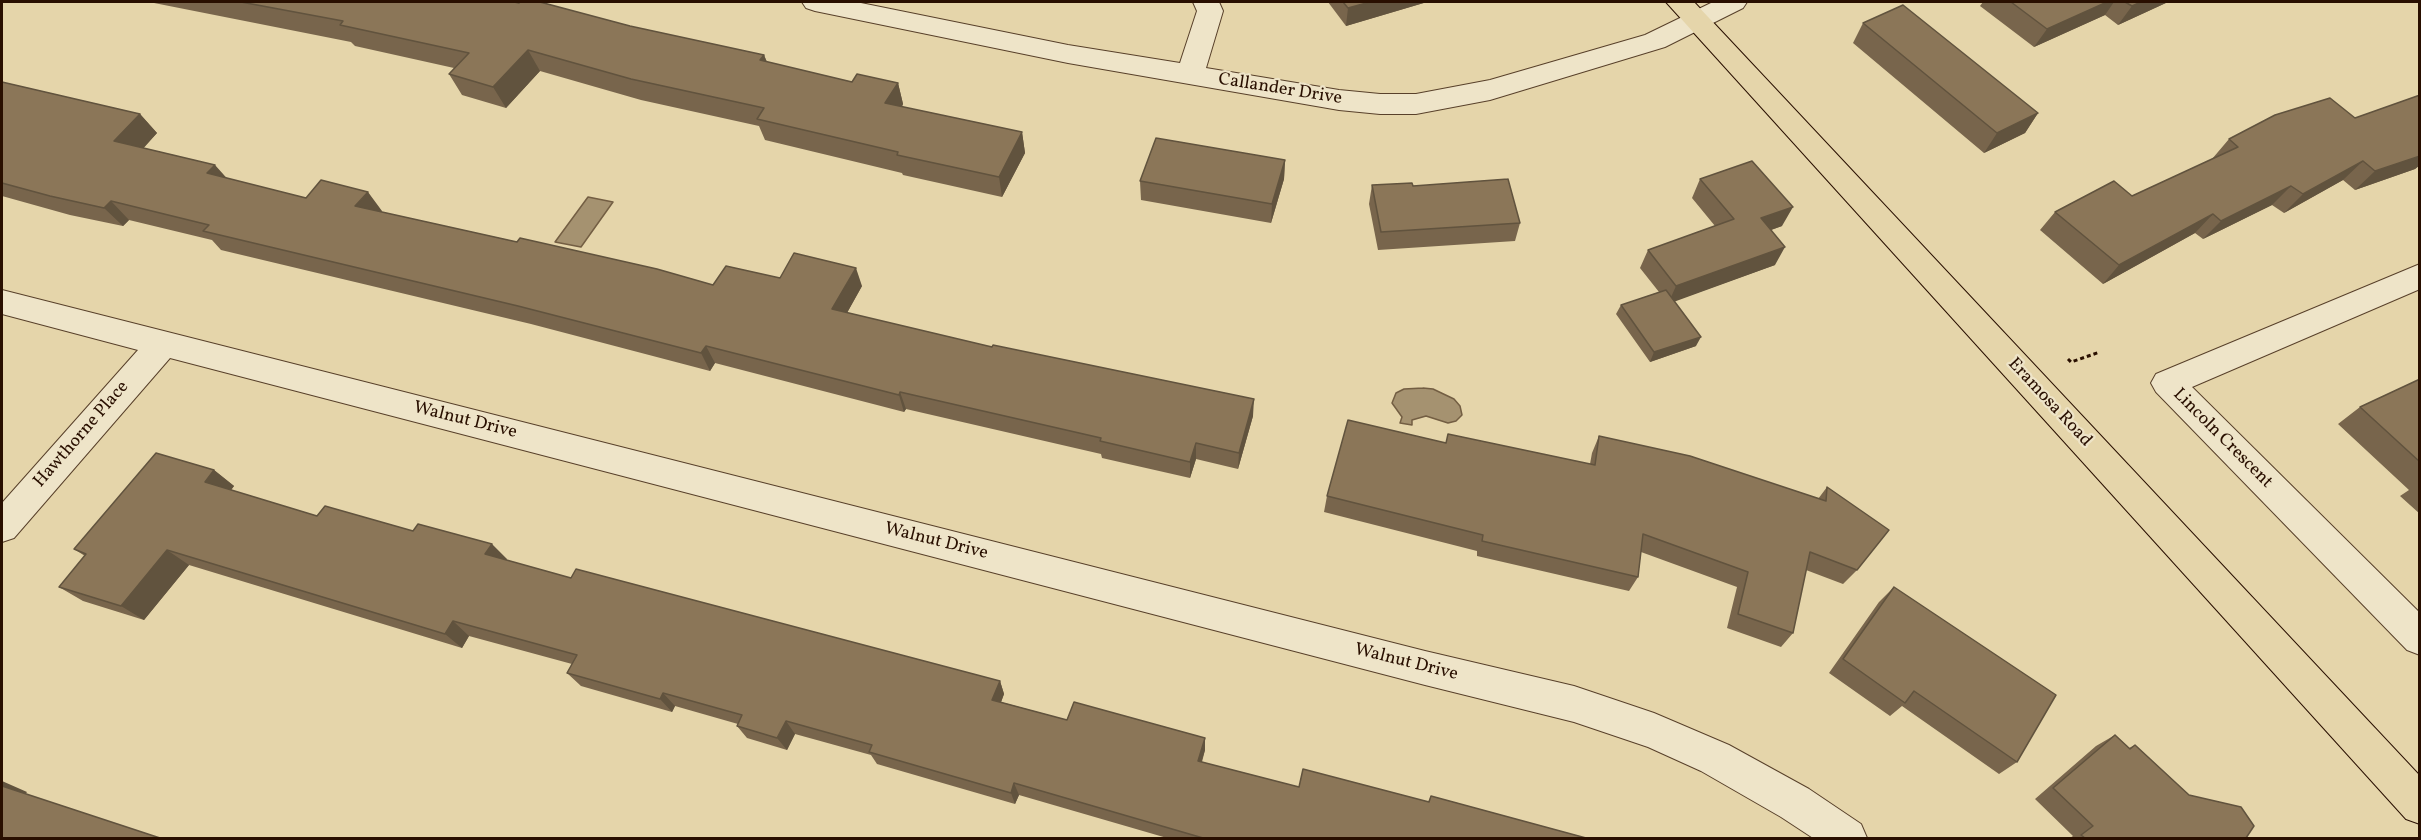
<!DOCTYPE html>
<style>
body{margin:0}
#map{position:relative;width:2421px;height:840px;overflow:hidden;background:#e5d5aa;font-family:Vollkorn,serif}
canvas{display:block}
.frame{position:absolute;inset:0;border:3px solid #290f00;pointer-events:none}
</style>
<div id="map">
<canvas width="2421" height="840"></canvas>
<div class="frame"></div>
</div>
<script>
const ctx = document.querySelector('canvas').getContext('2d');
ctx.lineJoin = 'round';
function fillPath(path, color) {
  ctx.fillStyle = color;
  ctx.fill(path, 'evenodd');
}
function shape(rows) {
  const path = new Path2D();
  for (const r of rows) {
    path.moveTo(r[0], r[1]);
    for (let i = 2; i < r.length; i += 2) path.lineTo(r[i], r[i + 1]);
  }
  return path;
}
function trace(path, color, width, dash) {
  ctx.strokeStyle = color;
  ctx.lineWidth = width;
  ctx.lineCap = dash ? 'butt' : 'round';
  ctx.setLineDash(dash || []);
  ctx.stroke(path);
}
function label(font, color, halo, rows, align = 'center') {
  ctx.font = font + ' Vollkorn,serif';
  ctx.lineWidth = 4.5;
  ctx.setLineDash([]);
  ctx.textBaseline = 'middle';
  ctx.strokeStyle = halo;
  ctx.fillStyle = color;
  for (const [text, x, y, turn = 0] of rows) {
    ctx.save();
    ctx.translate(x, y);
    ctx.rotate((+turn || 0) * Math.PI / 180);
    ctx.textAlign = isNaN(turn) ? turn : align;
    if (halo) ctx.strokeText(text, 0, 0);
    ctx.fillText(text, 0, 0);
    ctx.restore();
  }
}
const water = shape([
 [588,197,613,202,581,247,555,242,588,197],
 [1423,388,1433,389,1454,399,1460,406,1462,415,1456,421,1448,423,1426,416,1412,420,1412,425,1400,423,1402,417,1392,403,1396,393,1404,389,1423,388]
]);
const path = shape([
 [2068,359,2071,362,2100,352]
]);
const minor = shape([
 [802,2,856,2,1068,45,1180,63,1197,11,1193,2,1219,2,1223,11,1206,68,1339,90,1380,94,1416,94,1490,80,1645,35,1713,2,1747,2,1743,8,1665,47,1490,100,1416,114,1380,114,1339,110,1068,63,815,11,806,8,802,2],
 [2420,264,2420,289,2192,387,2420,613,2420,655,2407,650,2156,392,2151,383,2156,374,2420,264],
 [2,290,1425,651,1574,686,1654,713,1729,745,1809,789,1861,824,1867,838,1813,838,1781,817,1701,771,1648,747,1574,722,1425,685,170,358,14,538,2,542,2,503,138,350,2,314,2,290]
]);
const major = shape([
 [1666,2,1694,2,2420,776,2420,824,2406,819,1666,2]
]);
const wall = shape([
 [149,2,514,2,764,55,767,62,852,82,898,83,903,104,902,107,1022,132,1025,153,1002,197,903,175,902,173,765,140,759,126,641,100,540,71,506,108,462,95,449,74,454,68,355,46,351,42],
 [1328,2,1427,2,1346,26],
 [1983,2,2168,2,2118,25,2105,15,2034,47,1980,6],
 [1863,23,2038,113,2025,133,1984,153,1853,43],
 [2,82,140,114,157,133,143,148,226,178,306,198,382,211,381,212,713,285,780,278,862,286,847,313,1253,416,1238,469,1196,459,1190,478,1102,458,1101,454,906,409,904,412,715,363,710,371,531,324,221,250,212,240,129,220,123,226,70,215,2,196],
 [2420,95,2420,165,2415,169,2355,190,2343,180,2284,213,2272,205,2203,239,2195,233,2103,284,2040,230,2055,212,2132,196,2212,159,2229,139,2355,118],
 [1285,160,1284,179,1271,223,1141,200,1140,181],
 [1700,179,1782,226,1771,230,1775,265,1674,301,1696,346,1650,362,1616,314,1621,305,1659,292,1640,268,1648,250,1715,226,1692,198],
 [1372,185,1413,186,1520,223,1515,241,1378,250,1369,204],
 [2420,379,2420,514,2400,496,2409,490,2338,424,2360,407],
 [1599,436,1818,499,1827,487,1857,570,1843,584,1806,570,1793,633,1781,647,1727,628,1737,587,1641,552,1638,577,1629,591,1477,556,1477,551,1324,512,1327,496,1445,443,1590,464,1592,453],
 [214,470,234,486,231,490,317,516,507,559,506,560,571,578,1000,681,1004,694,1001,702,1067,720,1205,750,1202,762,1299,787,1428,802,1431,796,1586,838,1167,838,1019,795,1015,804,877,764,871,755,795,734,787,750,747,738,737,726,738,724,675,706,672,712,581,686,567,673,572,664,469,636,462,648,189,565,144,620,83,601,59,587,85,556,74,549],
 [1894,587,2017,762,1999,774,1902,706,1890,716,1829,673,1879,602],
 [2115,735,2129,748,2135,745,2189,795,2246,838,2070,838,2073,836,2035,799,2096,746]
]);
const shadedWall = shape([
 [1370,2,1427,2,1346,26,1348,8],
 [2107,2,2114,2,2105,15,2034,47,2047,29],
 [2141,2,2168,2,2118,25,2132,6],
 [528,50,540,71,506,108,493,87],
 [764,55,772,76,760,60],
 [898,83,903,104,891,124,885,103],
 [2038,113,2025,133,1984,153,1997,133],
 [140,114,157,133,133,160,114,141],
 [1022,132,1025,153,1002,197,999,177],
 [2420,156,2420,165,2415,169,2355,190,2375,171],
 [1285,160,1284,179,1271,223,1272,204],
 [2363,161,2343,180,2284,213,2303,194],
 [215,165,232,184,207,173],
 [2291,186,2272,205,2203,239,2221,221],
 [368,192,382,211,370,225,355,206],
 [111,201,129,220,123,226,104,208],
 [1793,207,1782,226,1751,237,1761,218],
 [2213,214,2195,233,2103,284,2119,265],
 [1785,247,1775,265,1668,304,1676,286],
 [856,268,862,286,839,327,832,309],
 [1701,337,1696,346,1650,362,1654,352],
 [706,346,715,363,710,371,701,353],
 [900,392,906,409,904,412,899,395],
 [1254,399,1253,416,1238,469,1239,453],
 [1196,443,1196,459,1190,478,1190,462],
 [214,470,234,486,225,498,205,482],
 [492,544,507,559,500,569,485,554],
 [167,550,189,565,144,620,121,606],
 [453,621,469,636,462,648,445,634],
 [1000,681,1004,694,997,713,992,700],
 [663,693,675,706,672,712,660,699],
 [786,721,795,734,787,750,777,738],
 [1205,738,1205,750,1198,773,1198,761],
 [2,781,27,792,24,796,2,786],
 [1014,783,1019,795,1015,804,1011,793]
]);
const building = shape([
 [241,2,514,2,519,3,520,2,540,2,630,26,764,55,760,60,852,82,857,74,898,83,885,103,1022,132,999,177,897,155,898,152,757,119,764,108,631,79,528,50,493,87,449,74,469,53,340,25,343,21,241,2],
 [1343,2,1370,2,1348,8,1343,2],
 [2011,2,2107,2,2047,29,2011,2],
 [2125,2,2141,2,2132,6,2125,2],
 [1903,5,2038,113,1997,133,1863,23,1903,5],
 [2,82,140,114,114,141,215,165,207,173,306,198,321,180,368,192,355,206,517,242,520,238,657,269,713,285,726,266,780,278,794,253,856,268,832,309,992,347,993,345,1254,399,1239,453,1196,443,1190,462,1100,441,1101,438,900,392,899,395,706,346,701,353,518,306,203,231,209,225,111,201,104,208,50,196,2,183,2,82],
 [2420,95,2420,156,2375,171,2363,161,2303,194,2291,186,2221,221,2213,214,2119,265,2055,212,2114,181,2132,196,2238,147,2229,139,2275,115,2330,98,2355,118,2420,95],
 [1156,138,1285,160,1272,204,1140,181,1156,138],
 [1752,161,1793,207,1761,218,1785,247,1676,286,1648,250,1734,219,1700,179,1752,161],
 [1508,179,1520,223,1381,232,1372,185,1412,183,1413,186,1508,179],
 [1666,290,1701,337,1654,352,1621,305,1666,290],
 [2420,379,2420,462,2360,407,2420,379],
 [1348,420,1446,443,1448,434,1595,465,1599,436,1690,456,1826,501,1827,487,1889,530,1857,570,1810,552,1793,633,1738,614,1748,572,1643,534,1638,577,1482,541,1483,535,1327,496,1348,420],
 [156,453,214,470,205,482,317,516,325,506,413,531,418,524,492,544,485,554,571,578,576,569,1000,681,992,700,1067,720,1074,702,1205,738,1198,761,1299,787,1303,769,1429,802,1431,796,1586,838,1203,838,1014,783,1011,793,869,752,872,745,786,721,777,738,737,726,742,715,663,693,660,699,567,673,577,655,453,621,445,634,167,550,121,606,59,587,86,554,74,549,156,453],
 [1894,587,2056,695,2017,762,1914,691,1905,703,1843,659,1894,587],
 [2115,735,2130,749,2135,745,2189,795,2241,807,2254,826,2246,838,2085,838,2081,835,2093,826,2053,788,2115,735],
 [2,786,160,838,2,838,2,786]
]);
const streetNames = [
 ["Callander Drive",1280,90,9],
 ["Eramosa Road",2049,403,47],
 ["Walnut Drive",465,421,14],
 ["Hawthorne Place",82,435,-49],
 ["Lincoln Crescent",2222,439,45],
 ["Walnut Drive",936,542,14],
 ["Walnut Drive",1406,663,14]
];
fillPath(water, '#a59270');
trace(water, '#735e43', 1.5);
trace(minor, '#58402a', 2);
trace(major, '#290f00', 2);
trace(path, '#290f00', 3, [4, 3]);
fillPath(minor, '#eee4c8');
fillPath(major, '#e5d5aa');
fillPath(wall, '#78654c');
fillPath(shadedWall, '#61533e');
fillPath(building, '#8b7658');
trace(building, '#61533e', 1.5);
label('18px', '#290f00', '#eee4c8', streetNames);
</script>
